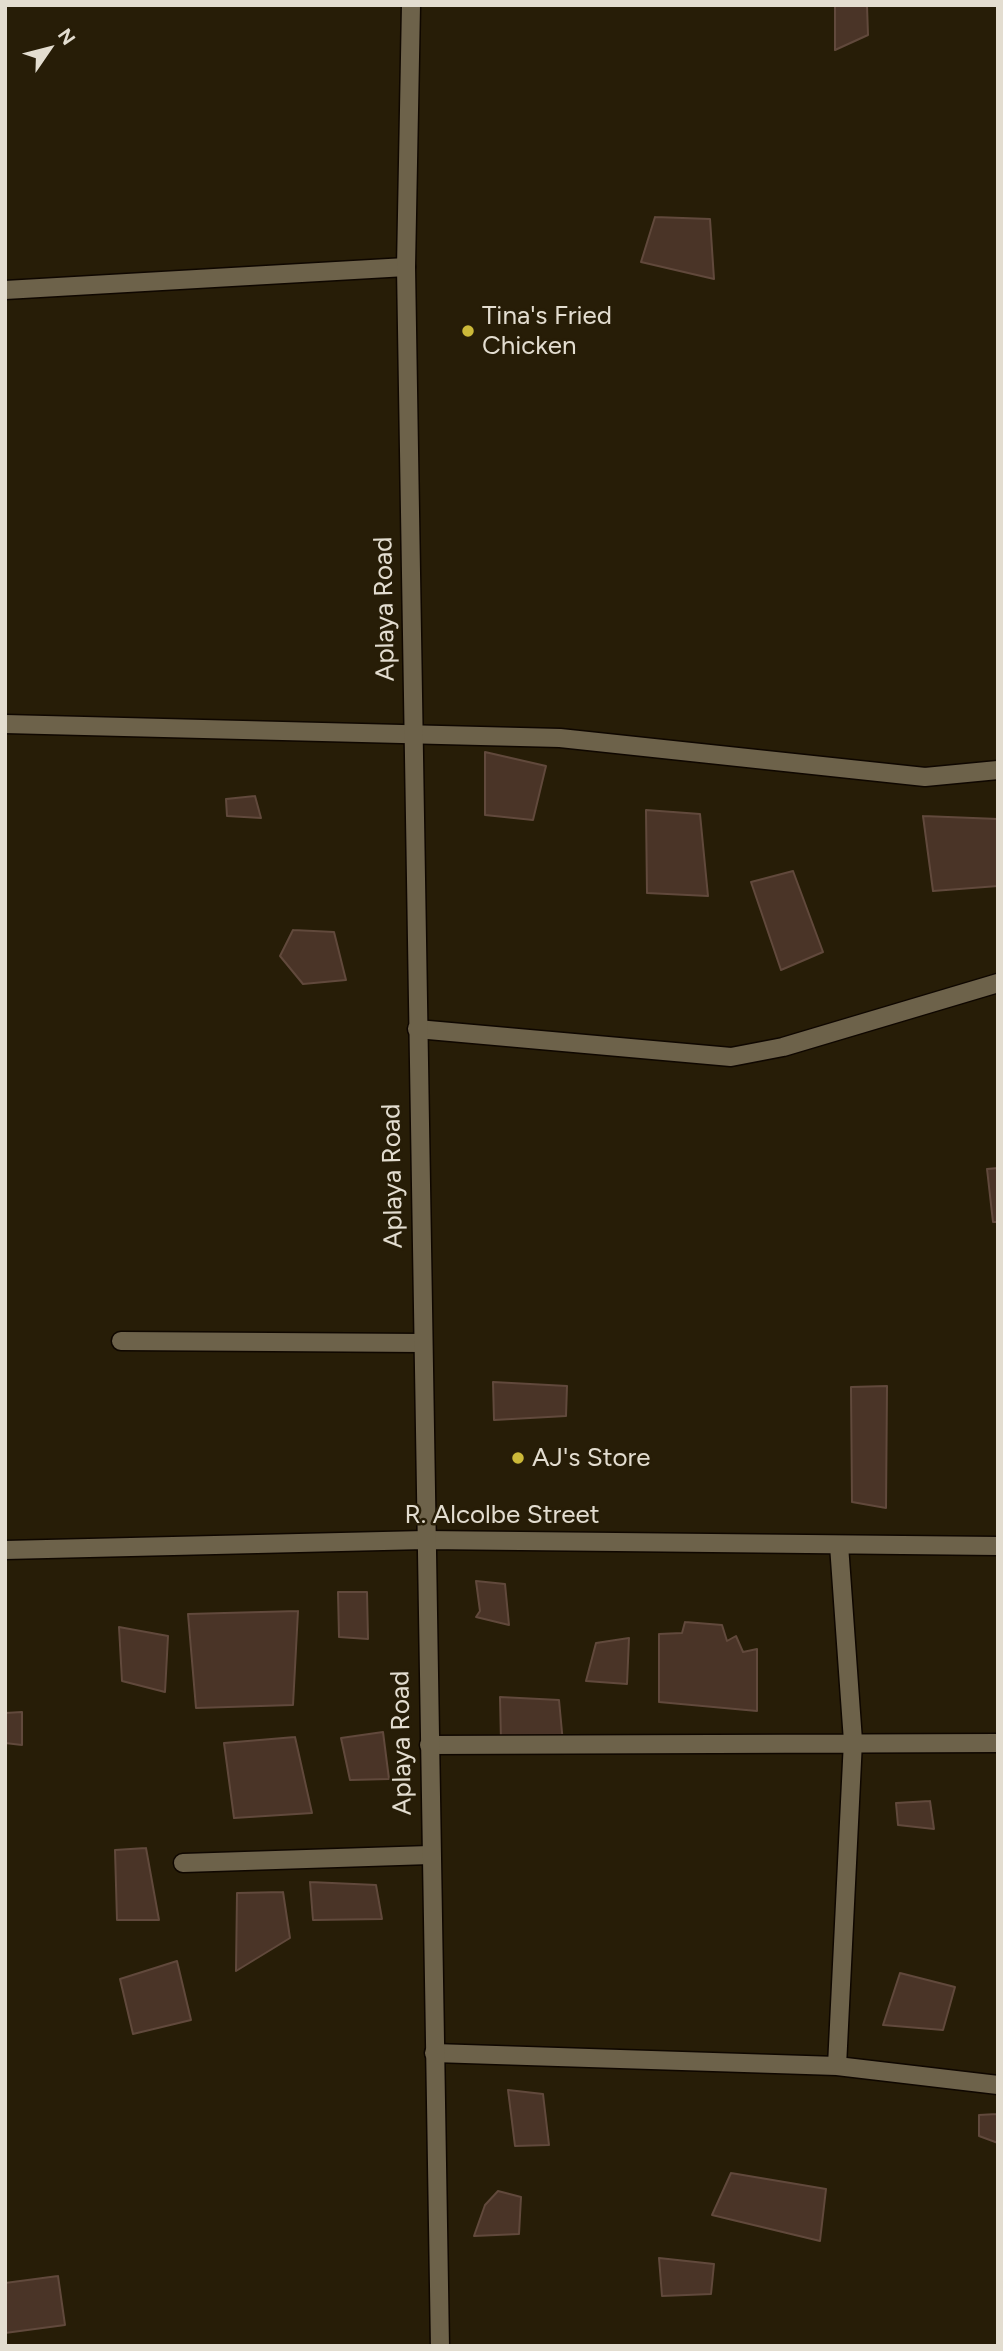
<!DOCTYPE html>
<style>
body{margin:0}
#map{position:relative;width:1003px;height:2351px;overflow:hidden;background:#271d07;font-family:Figtree,sans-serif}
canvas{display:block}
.frame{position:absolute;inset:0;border:7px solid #e3ddd0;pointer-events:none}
.north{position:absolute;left:14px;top:14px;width:70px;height:70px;-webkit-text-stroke:5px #271d07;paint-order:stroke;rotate:55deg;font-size:19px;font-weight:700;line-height:28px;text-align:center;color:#e3ddd0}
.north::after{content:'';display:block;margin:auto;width:24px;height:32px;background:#e3ddd0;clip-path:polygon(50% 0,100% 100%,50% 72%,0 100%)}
</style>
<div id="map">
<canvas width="1003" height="2351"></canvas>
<div class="frame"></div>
<div class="north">N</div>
</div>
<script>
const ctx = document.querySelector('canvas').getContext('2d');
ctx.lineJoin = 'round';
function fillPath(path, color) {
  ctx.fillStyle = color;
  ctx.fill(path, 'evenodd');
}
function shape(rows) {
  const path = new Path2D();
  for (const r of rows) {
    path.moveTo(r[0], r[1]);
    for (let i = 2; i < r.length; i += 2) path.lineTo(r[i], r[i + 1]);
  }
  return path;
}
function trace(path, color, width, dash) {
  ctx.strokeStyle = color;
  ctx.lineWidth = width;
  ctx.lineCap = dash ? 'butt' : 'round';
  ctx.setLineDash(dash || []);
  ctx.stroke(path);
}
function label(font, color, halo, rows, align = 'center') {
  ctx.font = font + ' Figtree,sans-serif';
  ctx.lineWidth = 5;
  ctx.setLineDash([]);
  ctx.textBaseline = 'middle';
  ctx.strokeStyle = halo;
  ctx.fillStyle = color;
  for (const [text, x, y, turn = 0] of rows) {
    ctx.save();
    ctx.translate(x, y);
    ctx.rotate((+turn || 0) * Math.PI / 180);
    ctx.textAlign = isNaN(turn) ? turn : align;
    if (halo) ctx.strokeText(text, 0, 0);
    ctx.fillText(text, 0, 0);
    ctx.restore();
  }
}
const building = shape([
 [835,5,867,5,868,35,835,50,835,5],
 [655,217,710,219,714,279,641,262,655,217],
 [485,752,546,766,533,820,485,815,485,752],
 [255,796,261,818,227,816,226,799,255,796],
 [646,810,700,814,708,896,647,893,646,810],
 [923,816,998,819,998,886,933,891,923,816],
 [793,871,823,952,781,970,751,882,793,871],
 [293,930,334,932,346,980,303,984,280,956,293,930],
 [998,1168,998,1222,993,1222,987,1169,998,1168],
 [493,1382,567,1386,566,1416,494,1420,493,1382],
 [887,1386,886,1508,852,1502,851,1387,887,1386],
 [476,1581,505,1584,509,1625,476,1617,480,1611,476,1581],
 [338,1592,367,1592,368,1639,339,1637,338,1592],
 [298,1611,293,1705,196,1708,188,1614,298,1611],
 [685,1622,722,1625,727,1641,736,1636,743,1652,757,1649,757,1711,659,1702,659,1634,682,1633,685,1622],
 [119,1627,168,1636,165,1692,122,1681,119,1627],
 [629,1638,627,1684,586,1681,596,1643,629,1638],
 [500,1697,559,1700,563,1743,501,1742,500,1697],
 [22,1712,22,1745,5,1743,5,1713,22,1712],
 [383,1732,389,1779,350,1780,341,1738,383,1732],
 [295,1737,312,1813,234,1818,224,1743,295,1737],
 [930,1801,934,1829,898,1825,896,1803,930,1801],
 [146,1848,159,1920,117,1920,115,1850,146,1848],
 [310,1882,376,1885,382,1919,313,1920,310,1882],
 [283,1892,290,1938,236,1971,237,1893,283,1892],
 [177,1961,191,2020,133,2034,120,1979,177,1961],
 [900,1973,955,1987,943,2030,883,2025,900,1973],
 [508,2090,543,2094,549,2145,515,2146,508,2090],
 [997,2114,998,2117,998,2143,979,2136,979,2115,997,2114],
 [731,2173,826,2189,820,2241,712,2215,731,2173],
 [498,2191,521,2197,519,2234,474,2236,485,2205,498,2191],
 [659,2258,714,2264,711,2294,662,2296,659,2258],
 [58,2276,65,2325,5,2333,5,2283,58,2276]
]);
const minor = shape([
 [5,290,406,267],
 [5,724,560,738,925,777,998,770],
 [417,1029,731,1057,783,1047,998,983],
 [121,1341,422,1343],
 [5,1550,425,1540,998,1546],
 [429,1745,998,1743],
 [183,1863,430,1855],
 [434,2053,837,2066,998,2085],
 [837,2066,853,1741,839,1545]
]);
const tertiary = shape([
 [411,5,406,267,440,2346]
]);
const markers = [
 [468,331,7,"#ccb939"],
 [518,1458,7,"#ccb939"]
];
const poiNames = [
 ["Tina's Fried",482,316],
 ["Chicken",482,346],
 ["AJ's Store",532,1458]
];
const streetNames = [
 ["Aplaya Road",385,609,-91],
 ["Aplaya Road",393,1176,-91],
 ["R. Alcolbe Street",502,1515],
 ["Aplaya Road",402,1743,-91]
];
fillPath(building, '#4a3427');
trace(building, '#61493c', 2);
trace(minor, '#0f0700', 21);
trace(tertiary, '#0f0700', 21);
trace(minor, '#6d624a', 18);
trace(tertiary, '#6d624a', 18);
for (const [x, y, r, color] of markers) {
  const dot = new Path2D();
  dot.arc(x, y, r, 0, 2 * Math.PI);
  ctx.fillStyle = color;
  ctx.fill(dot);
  trace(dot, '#271d07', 2.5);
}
label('26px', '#e3ddd0', '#271d07', poiNames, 'left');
label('26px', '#e3ddd0', '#271d07', streetNames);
</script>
